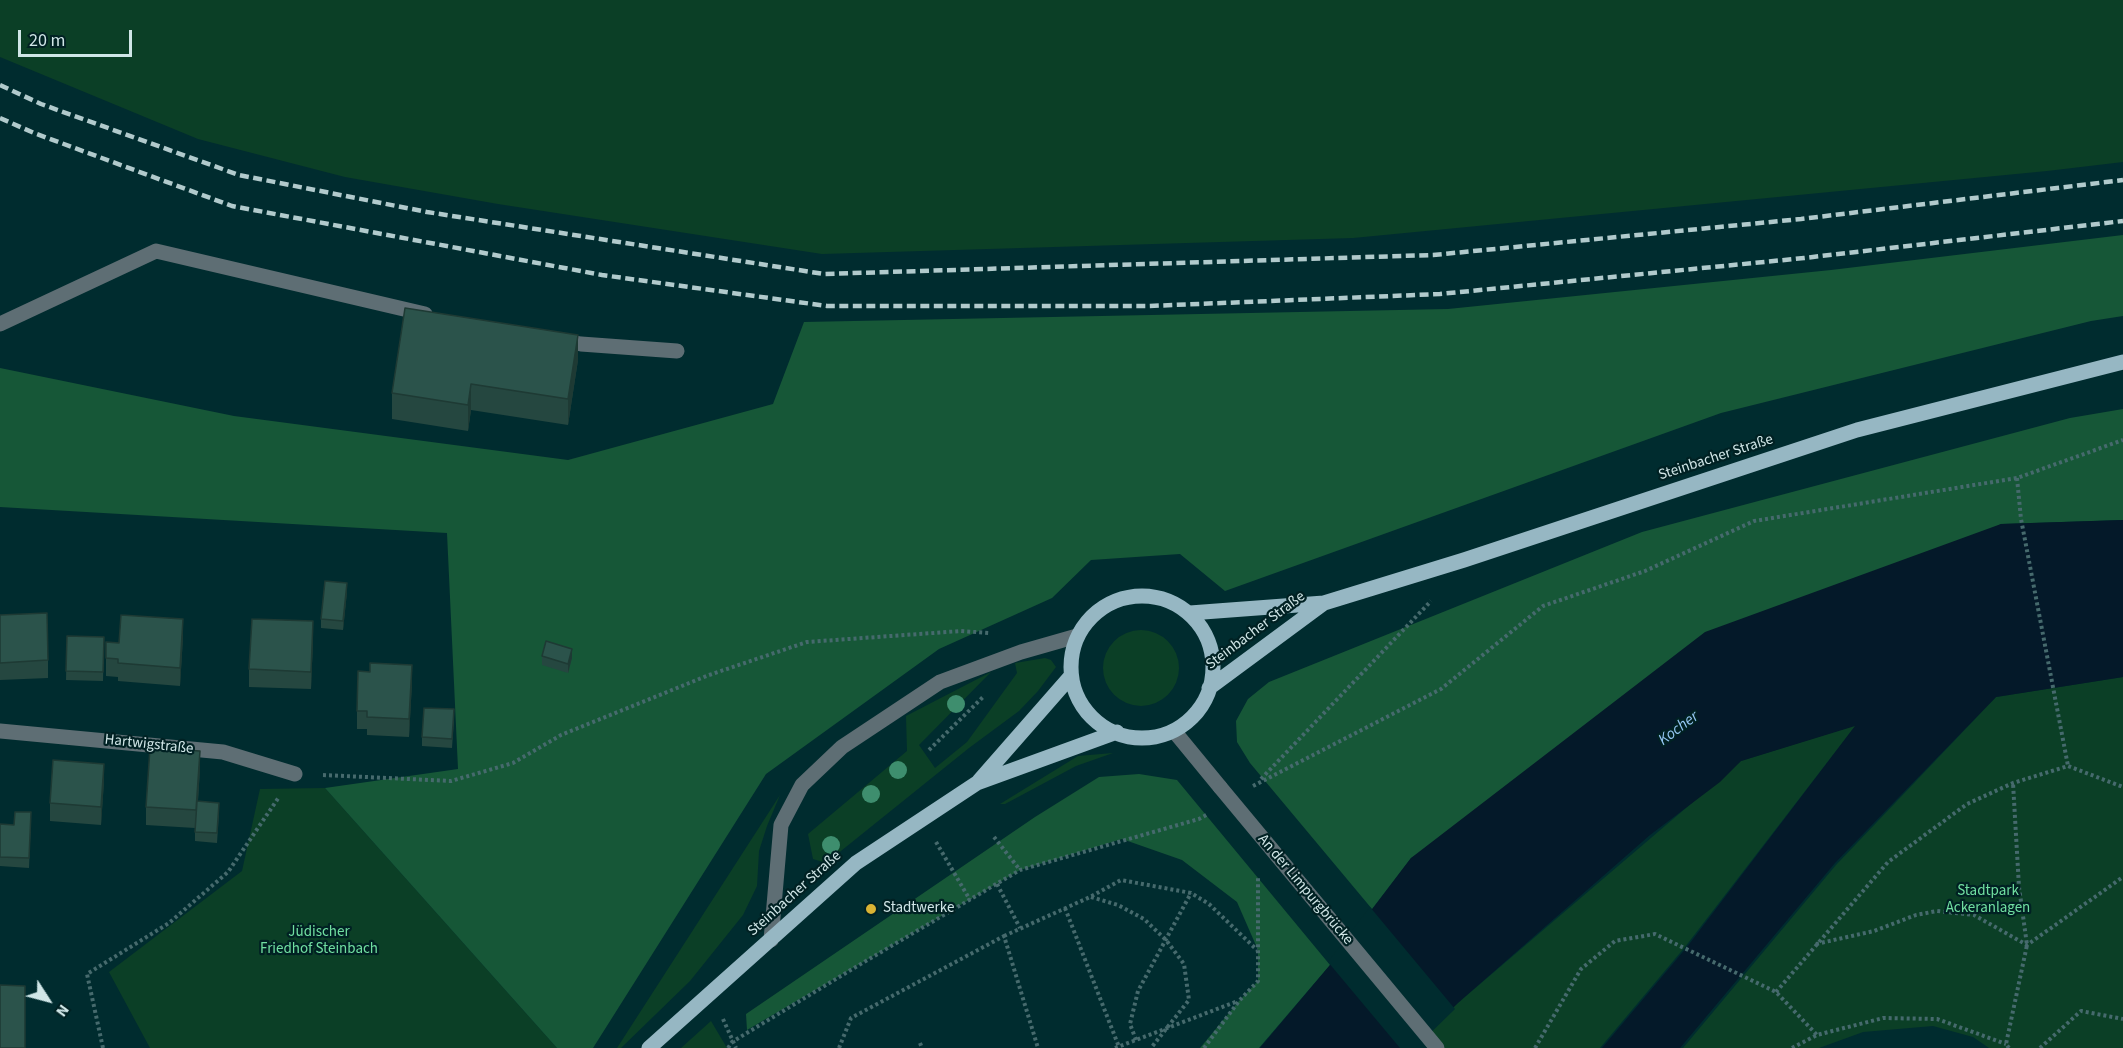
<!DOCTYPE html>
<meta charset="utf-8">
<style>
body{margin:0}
#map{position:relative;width:2123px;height:1048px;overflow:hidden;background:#002c2f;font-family:"Source Sans 3",sans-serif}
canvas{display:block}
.north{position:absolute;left:18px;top:970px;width:60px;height:60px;-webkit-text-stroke:4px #002123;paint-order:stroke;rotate:126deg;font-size:16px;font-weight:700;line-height:24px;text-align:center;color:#d0e6e7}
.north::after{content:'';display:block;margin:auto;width:21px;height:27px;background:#d0e6e7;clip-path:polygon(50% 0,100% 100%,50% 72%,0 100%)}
.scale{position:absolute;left:18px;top:30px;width:114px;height:27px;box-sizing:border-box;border:3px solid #d0e6e7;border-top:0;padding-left:8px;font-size:18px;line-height:21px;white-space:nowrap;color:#d0e6e7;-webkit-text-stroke:4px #002123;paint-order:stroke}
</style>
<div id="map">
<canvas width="2123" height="1048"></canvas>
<div class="north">N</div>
<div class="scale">20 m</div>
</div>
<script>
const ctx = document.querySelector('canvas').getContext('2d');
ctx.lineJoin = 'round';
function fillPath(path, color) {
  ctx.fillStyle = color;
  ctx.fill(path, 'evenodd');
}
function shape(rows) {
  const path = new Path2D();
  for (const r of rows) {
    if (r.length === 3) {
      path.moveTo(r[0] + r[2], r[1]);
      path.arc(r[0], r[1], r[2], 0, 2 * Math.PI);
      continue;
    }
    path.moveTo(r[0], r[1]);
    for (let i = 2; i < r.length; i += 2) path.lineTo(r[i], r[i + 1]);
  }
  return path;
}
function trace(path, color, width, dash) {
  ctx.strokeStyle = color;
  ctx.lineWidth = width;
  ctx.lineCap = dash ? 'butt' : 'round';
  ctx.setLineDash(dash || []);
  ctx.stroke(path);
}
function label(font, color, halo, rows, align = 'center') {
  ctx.font = font + ' "Source Sans 3",sans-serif';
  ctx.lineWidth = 4.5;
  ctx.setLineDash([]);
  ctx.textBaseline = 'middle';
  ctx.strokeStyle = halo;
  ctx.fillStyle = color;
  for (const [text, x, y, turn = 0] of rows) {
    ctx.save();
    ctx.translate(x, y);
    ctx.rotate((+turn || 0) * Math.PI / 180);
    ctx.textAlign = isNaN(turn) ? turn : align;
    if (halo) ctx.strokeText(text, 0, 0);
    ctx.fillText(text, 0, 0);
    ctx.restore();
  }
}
const green = shape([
 [0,0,2123,0,2123,162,2047,171,1353,238,822,254,498,204,345,177,198,139,0,57],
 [1141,668,38],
 [1045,658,1051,660,1056,667,1038,691,1019,711,969,748,826,863,813,859,808,834,907,751,906,716,991,672,919,745,935,768,967,742,1017,673,1015,663],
 [2123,677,2123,1048,1989,1048,1973,1037,1933,1026,1863,1032,1819,1048,1683,1048,1836,865,1996,697],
 [1856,725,1685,947,1600,1048,1428,1048,1420,1039,1459,1002,1741,761],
 [1113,753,1076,766,1005,804,1000,804,1078,756],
 [325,788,557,1048,150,1048,109,972,242,871,260,789],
 [780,795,767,826,759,851,757,886,743,915,690,981,621,1048,617,1048],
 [711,1021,727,1048,681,1048]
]);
const forest = shape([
 [2123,235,2123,316,2091,321,1721,413,1225,591,1180,554,1091,560,1052,598,939,649,766,774,593,1048,557,1048,325,788,458,769,447,533,0,507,0,368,234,416,568,460,773,404,804,322,1448,309,1831,270],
 [2123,409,2123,520,2001,524,1411,858,1372,909,1250,763,1237,742,1236,721,1248,699,1269,682,1642,532,2070,418],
 [1139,774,1177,780,1330,965,1259,1048,1200,1048,1239,1001,1258,981,1258,950,1237,902,1182,860,1122,839,1020,870,747,1030,746,1014,1035,817,1099,777]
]);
const water = shape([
 [2123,520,2123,677,1996,697,1835,863,1680,1048,1602,1048,1687,947,1855,726,1741,761,1720,782,1650,835,1459,1002,1411,1048,1260,1048,1330,965,1411,858,1705,632,2001,524]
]);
const pier = shape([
 [1370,907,1455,1009,1415,1048,1400,1048,1328,962]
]);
const path = shape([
 [2017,478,2021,519,2068,766],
 [929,750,983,697],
 [323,775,451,781,513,763,561,735,709,675,807,642,961,631,989,633],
 [1261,779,1431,601],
 [1253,786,1441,689,1543,606,1645,571,1754,521,2017,478,2123,440],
 [994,837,1020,870],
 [936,842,970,900],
 [997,884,1020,928],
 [1091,897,1118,905,1144,919,1166,940,1184,964,1189,1000,1151,1048],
 [1065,908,1119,1047],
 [1004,936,1090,897,1121,880,1191,893,1209,904,1257,950],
 [1816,944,1874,931,1916,915,1937,911,1974,915,2027,945,2123,877],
 [1776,992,1888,862,1967,804,2013,783,2068,766,2123,787],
 [723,1019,736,1048],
 [1136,1040,1130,1024,1138,991,1191,893],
 [920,1043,922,1048],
 [103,1048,87,974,169,923,228,872,279,797],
 [728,1048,732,1042,854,968,1020,870,1199,819,1208,814],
 [839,1048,851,1018,1004,936,1038,1048],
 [1115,1048,1238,1001],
 [1204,1048,1239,1001,1258,981,1258,876],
 [1535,1048,1581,969,1615,941,1655,934,1776,992,1817,1035],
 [1792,1048,1817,1035,1883,1018,1937,1019,2006,1044],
 [2009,1048,2006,1044,2027,945,2019,887,2013,783],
 [2040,1048,2081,1011,2123,1019]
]);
const minor = shape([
 [0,324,156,251,425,314],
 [560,340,581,344,677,351],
 [0,731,223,752,295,774],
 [1174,731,1220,787],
 [771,940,781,825,802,785,842,747,940,682,1021,652,1077,636]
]);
const major = shape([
 [1142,667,71],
 [1190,613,1324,603,1464,560,1857,430,2123,362],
 [1209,688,1324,603],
 [979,781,1071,676],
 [649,1048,856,863,977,783,1117,732]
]);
const rail = shape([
 [0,85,41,104,239,175,427,212,824,274,1433,255,1801,219,2123,180],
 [0,118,34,133,232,206,602,275,827,306,1149,306,1440,294,1804,258,2123,221]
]);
const minorBridge = shape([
 [1220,787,1437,1048]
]);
const trees = [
 [956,704],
 [898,770],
 [871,794],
 [831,845]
];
const wall = shape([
 [578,360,568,425,471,410,468,431,392,419,392,393],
 [347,592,343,630,321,628,321,619],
 [0,615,48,660,48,678,0,680],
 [67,636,104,637,103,681,66,680],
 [183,637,180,686,118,681,118,677,106,676,106,658],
 [313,639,311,689,249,687,249,669],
 [542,656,572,658,568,673,542,665],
 [370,672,412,683,409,737,367,735,367,729,357,729,357,711],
 [454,718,452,748,422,746,422,737],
 [200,769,198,801,219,812,217,843,195,841,195,828,146,825,146,807],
 [104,781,101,825,50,821,50,803],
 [31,821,29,868,0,866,0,824,14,825]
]);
const shadedWall = shape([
 [578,335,578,360,568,425,568,399],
 [471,384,471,410,468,431,468,405],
 [347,583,347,592,343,630,343,621],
 [183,619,183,637,180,686,180,668],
 [313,621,313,639,311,689,311,672],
 [572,649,572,658,568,673,568,664],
 [412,665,412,683,409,737,409,719],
 [200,751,200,769,196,828,196,810],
 [104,764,104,781,101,825,101,807]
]);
const building = shape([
 [405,308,578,335,568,399,471,384,468,405,392,393,405,308],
 [325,581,347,583,343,621,321,619,325,581],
 [47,613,48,660,0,663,0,615,47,613],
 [121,615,183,619,180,668,118,663,118,659,106,658,106,642,119,643,121,615],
 [252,619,313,621,311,672,249,669,252,619],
 [67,636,104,637,103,672,66,671,67,636],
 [546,641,572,649,568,664,542,656,546,641],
 [370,663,412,665,409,719,367,717,367,711,357,711,358,671,370,672,370,663],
 [424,708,454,709,452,739,422,737,424,708],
 [150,748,200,751,196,810,146,807,150,748],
 [53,760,104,764,101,807,50,803,53,760],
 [197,801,219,803,217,833,195,832,197,801],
 [15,812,31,812,29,858,0,857,0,824,14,825,15,812],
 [0,985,25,986,25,1048,0,1048,0,985]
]);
const markers = [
 [871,909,6,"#d9b334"]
];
const streetNames = [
 ["Steinbacher Straße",1716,458,-18],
 ["Steinbacher Straße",1256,631,-37],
 ["Hartwigstraße",149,745,6],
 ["An der Limpurgbrücke",1305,890,50],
 ["Steinbacher Straße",795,894,-42]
];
const parkNames = [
 ["Stadtpark",1988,892],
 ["Ackeranlagen",1988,909],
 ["Jüdischer",319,933],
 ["Friedhof Steinbach",319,950]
];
const poiNames = [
 ["Stadtwerke",883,909]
];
const waterNames = [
 ["Kocher",1679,729,-37]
];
fillPath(green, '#0b3f26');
fillPath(forest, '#165737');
fillPath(water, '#041929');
fillPath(pier, '#002c2f');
trace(path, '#466a6d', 4, [3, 3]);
trace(minor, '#5e6e74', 15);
trace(major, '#96b7c3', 15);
trace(rail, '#b1cacc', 4.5, [9, 4.5]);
trace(minorBridge, '#5e6e74', 15);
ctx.fillStyle = '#3e8e6e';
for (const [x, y] of trees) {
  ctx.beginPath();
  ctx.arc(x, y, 9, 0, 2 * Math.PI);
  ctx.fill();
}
fillPath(wall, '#254740');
fillPath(shadedWall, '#1e3a34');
fillPath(building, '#2b534b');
trace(building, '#1e3a34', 1.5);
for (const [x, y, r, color] of markers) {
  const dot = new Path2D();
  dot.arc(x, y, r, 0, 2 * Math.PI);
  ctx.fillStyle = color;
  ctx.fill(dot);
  trace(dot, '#002123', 2);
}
label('15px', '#d0e6e7', '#002123', streetNames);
label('15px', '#70dfa1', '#002123', parkNames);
label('15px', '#d0e6e7', '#002123', poiNames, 'left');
label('italic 16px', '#94c6f2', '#002123', waterNames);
</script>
